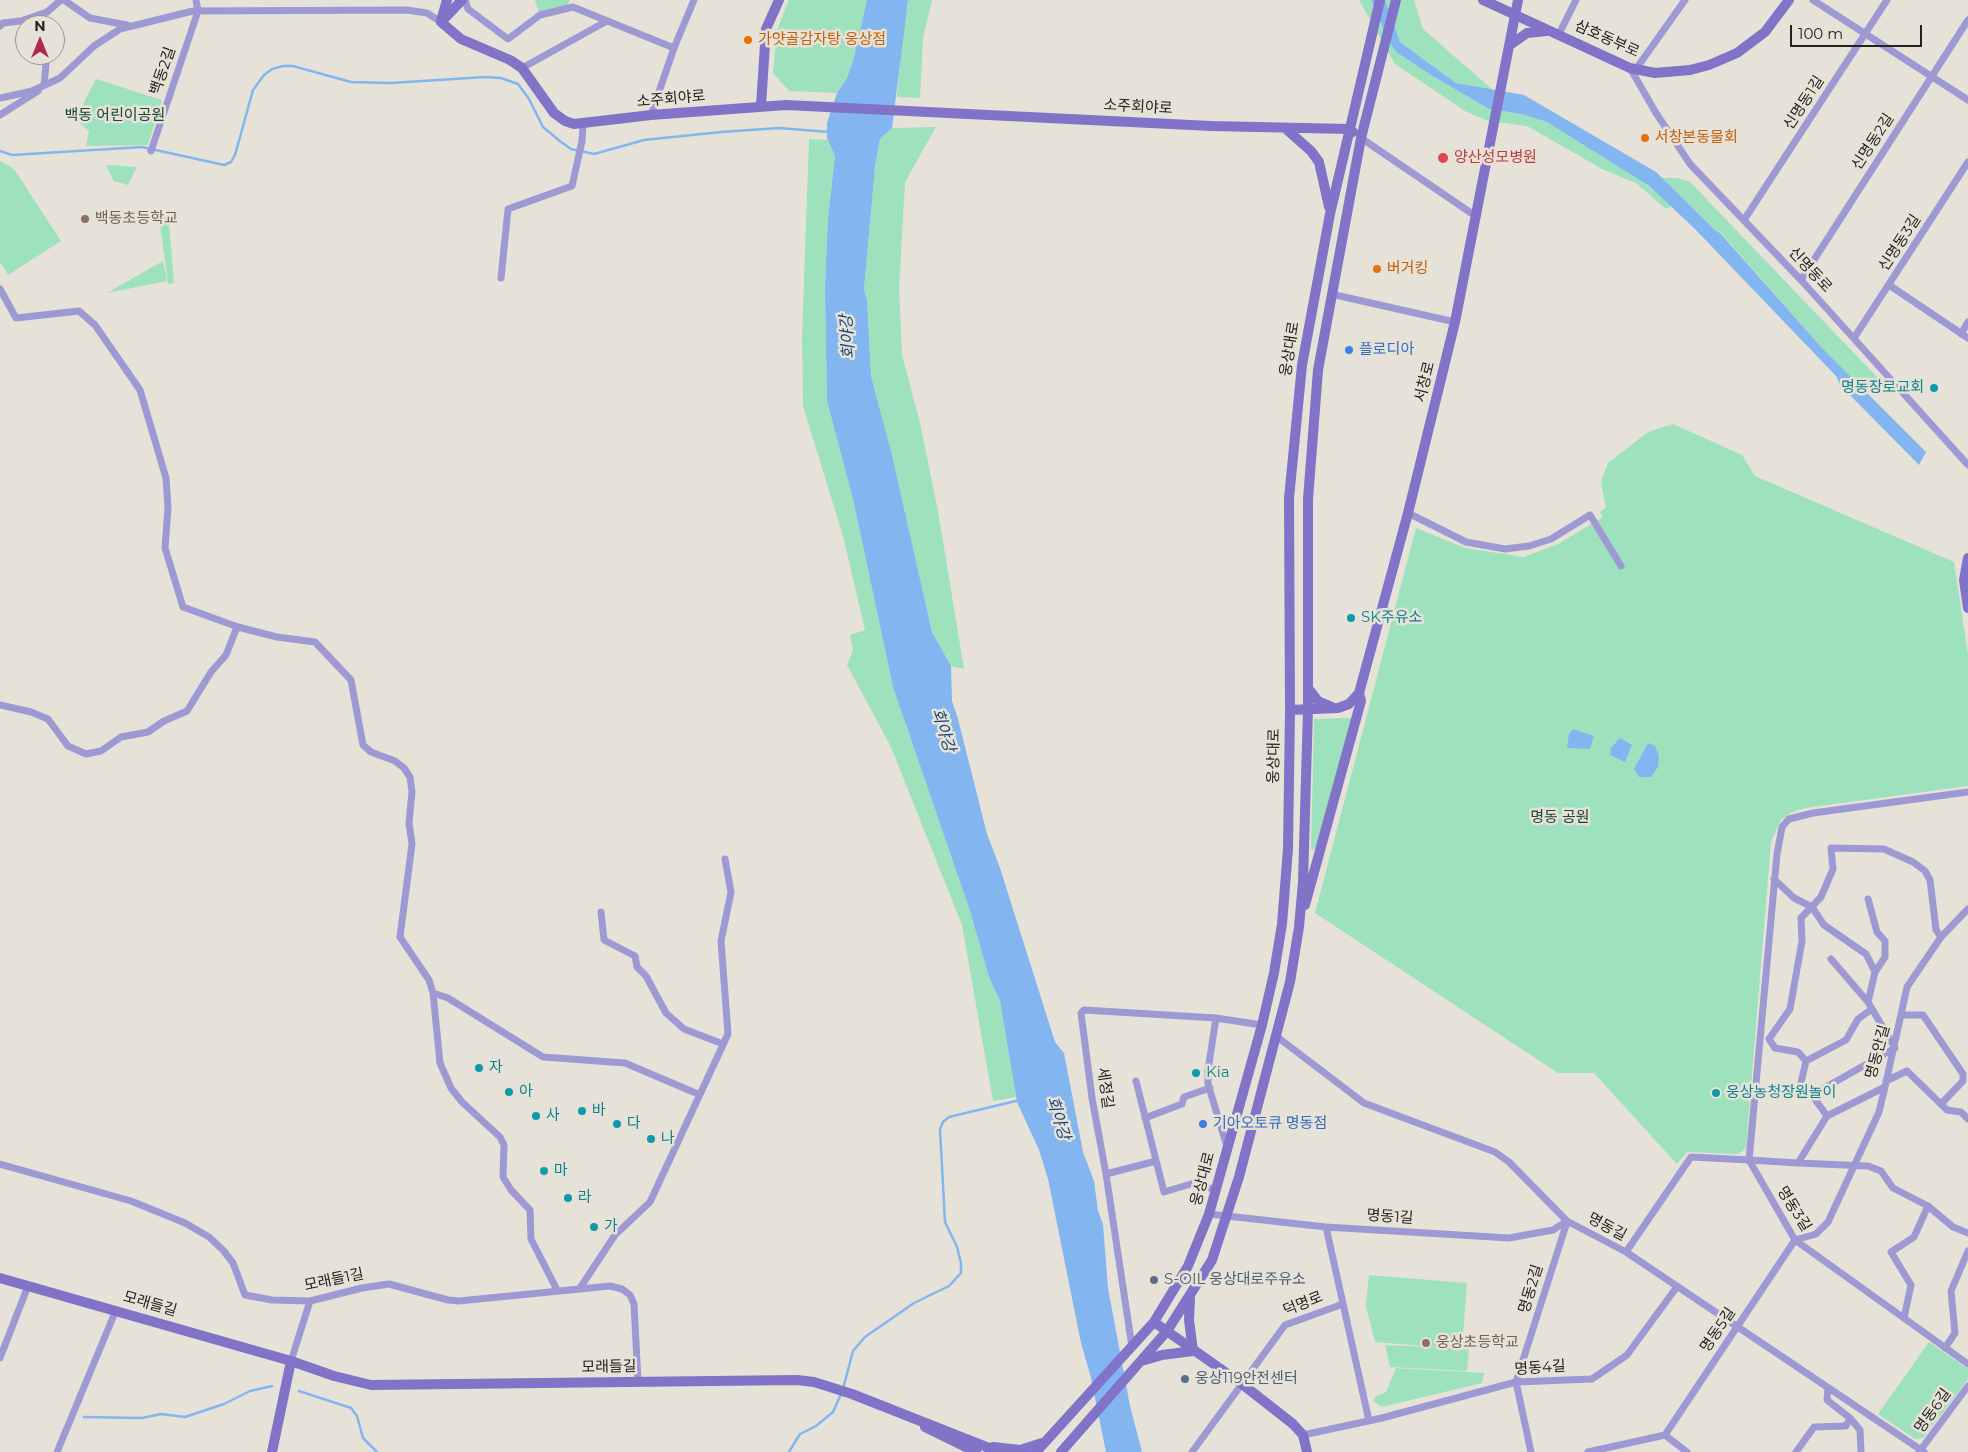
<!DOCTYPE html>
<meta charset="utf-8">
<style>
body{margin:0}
#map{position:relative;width:1968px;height:1452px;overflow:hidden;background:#e6e2d8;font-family:Montserrat,sans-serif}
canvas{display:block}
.north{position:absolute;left:15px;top:15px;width:50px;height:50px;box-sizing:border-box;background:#e6e2d8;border:1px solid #99968e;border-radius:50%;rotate:0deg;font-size:14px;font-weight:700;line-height:20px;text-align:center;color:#252320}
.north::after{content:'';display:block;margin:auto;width:18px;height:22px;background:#b52552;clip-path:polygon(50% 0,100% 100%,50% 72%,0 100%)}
.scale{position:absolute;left:1790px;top:25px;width:132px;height:22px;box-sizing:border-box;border:2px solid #252320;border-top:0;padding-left:6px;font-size:15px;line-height:18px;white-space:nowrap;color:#252320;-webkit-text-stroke:4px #e6e2d8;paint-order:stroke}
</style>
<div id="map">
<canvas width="1968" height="1452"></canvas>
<div class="north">N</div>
<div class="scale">100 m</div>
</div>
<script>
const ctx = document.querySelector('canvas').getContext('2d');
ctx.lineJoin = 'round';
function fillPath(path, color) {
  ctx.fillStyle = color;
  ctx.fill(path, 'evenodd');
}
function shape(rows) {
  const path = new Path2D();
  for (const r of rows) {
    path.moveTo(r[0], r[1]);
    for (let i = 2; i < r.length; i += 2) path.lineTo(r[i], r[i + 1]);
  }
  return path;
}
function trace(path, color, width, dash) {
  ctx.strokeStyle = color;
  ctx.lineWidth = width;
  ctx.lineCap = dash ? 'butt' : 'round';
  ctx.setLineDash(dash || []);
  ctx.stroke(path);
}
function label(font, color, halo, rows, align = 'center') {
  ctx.font = font + ' Montserrat,"Noto Sans KR",sans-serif';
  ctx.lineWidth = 5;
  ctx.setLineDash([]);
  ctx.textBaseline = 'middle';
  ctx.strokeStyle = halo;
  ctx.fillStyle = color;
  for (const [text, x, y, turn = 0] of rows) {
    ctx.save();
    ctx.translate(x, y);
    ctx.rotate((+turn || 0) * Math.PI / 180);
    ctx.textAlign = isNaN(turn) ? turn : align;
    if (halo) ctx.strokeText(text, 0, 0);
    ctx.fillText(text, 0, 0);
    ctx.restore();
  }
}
const green = shape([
 [535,0,570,0,567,6,539,13],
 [789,0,867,0,853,61,847,78,837,93,789,91,773,73,777,30],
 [908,0,932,0,923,38,920,98,897,97,902,35],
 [1359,0,1371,0,1379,22,1396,52,1431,75,1489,109,1522,114,1547,122,1635,175,1672,206,1666,209,1636,183,1602,169,1527,126,1488,121,1465,111,1395,64],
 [1385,0,1414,0,1423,29,1494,91,1456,83,1400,42],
 [96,79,162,100,148,145,86,146,89,131,75,119],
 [936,127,905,182,899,290,902,355,920,423,938,511,964,669,951,666,932,632,892,455,871,376,867,300,864,289,875,167,880,139,892,128],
 [809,139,828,140,835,156,828,218,825,289,827,401,853,499,893,687,970,911,989,977,1000,1001,1016,1097,993,1101,962,925,891,747,847,665,853,650,850,635,865,630,843,536,803,406,802,337],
 [0,161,14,169,61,241,8,275,0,262],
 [110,165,137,167,128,185,114,181,106,166],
 [1662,178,1677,178,1690,182,1877,377,1869,382,1858,384,1823,349,1721,233,1715,230],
 [168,210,174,283,168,284,159,217],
 [163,261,167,281,107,293],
 [1673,424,1742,455,1755,476,1954,562,1968,654,1968,786,1805,808,1791,813,1781,820,1771,842,1746,1148,1738,1154,1687,1152,1677,1164,1594,1073,1558,1073,1315,913,1416,528,1465,548,1524,557,1558,544,1603,517,1600,512,1606,508,1601,482,1608,463,1648,432],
 [1352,718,1317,848,1311,850,1314,719],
 [1369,1275,1467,1283,1462,1349,1469,1350,1467,1371,1390,1367,1385,1345,1447,1348,1375,1342,1366,1306],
 [1929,1342,1968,1369,1968,1379,1923,1438,1915,1439,1878,1414],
 [1396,1368,1484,1373,1482,1383,1382,1407,1373,1401,1376,1396,1386,1392]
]);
const water = shape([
 [867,0,908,0,892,128,880,139,875,167,864,289,867,300,871,376,892,455,932,632,951,666,952,701,958,719,987,834,1000,868,1055,1042,1064,1053,1083,1152,1094,1181,1098,1211,1103,1224,1108,1288,1130,1406,1142,1452,1106,1452,1091,1378,1081,1343,1048,1179,1039,1150,1017,1102,1000,1001,989,977,970,911,893,687,853,499,827,401,825,289,828,218,835,156,827,138,827,123,837,93,847,78,853,61],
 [1371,0,1385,0,1400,42,1456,83,1524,95,1656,172,1715,230,1720,233,1823,349,1926,452,1919,465,1841,386,1836,376,1694,228,1648,185,1547,122,1522,114,1489,109,1431,75,1396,52,1386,36],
 [1573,729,1594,736,1590,749,1567,748,1569,734],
 [1620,738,1632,745,1625,762,1610,755,1611,748],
 [1648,743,1655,746,1659,756,1658,767,1651,777,1639,777,1634,769]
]);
const stream = shape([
 [0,151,12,155,142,147,224,165,231,162,235,155,253,90,264,75,272,69,283,66,293,66,351,82,391,83,485,77,501,78,518,84,529,99,543,127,561,142,571,149,594,154,644,140,721,132,779,128,829,132],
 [843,1389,853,1351,865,1337,914,1303,949,1286,961,1273,961,1263,957,1247,945,1222,940,1129,943,1122,949,1117,1020,1100],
 [299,1391,351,1408,357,1416,363,1438,377,1452],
 [84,1417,142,1418,161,1414,185,1417,224,1404,250,1391,272,1386],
 [789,1452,800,1434,816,1426,833,1412,841,1394]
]);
const street = shape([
 [64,0,90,18,127,25],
 [465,0,468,9,508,39,540,15,573,7,674,48],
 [1813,0,1968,100],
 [39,15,43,25],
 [0,26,3,23,21,21,47,12,61,0],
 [1559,34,1576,0],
 [43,55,46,64,44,85],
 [522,68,607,21],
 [1630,68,1656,113,1690,164,1801,280,1968,465],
 [1636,69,1685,0],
 [0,98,32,91,60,78,94,46,120,29,193,11,407,10,427,13,441,22],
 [0,115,38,91],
 [651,115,674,48,694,0],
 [1361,138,1477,217],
 [151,151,198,11,196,0],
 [1744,220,1887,0],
 [501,278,508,209,572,186,582,141,583,124],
 [1801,280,1968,20],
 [1889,285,1968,338],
 [0,289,16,318,79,311,95,325,140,390,166,478,168,508,165,548,183,607,238,627,277,637,315,642,351,680,363,745,371,752,395,761,404,768,410,777,412,792,409,823,412,844,400,937,429,980,433,993,448,998,543,1057,625,1063,698,1094],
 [1331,294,1455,322],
 [1961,334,1968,322],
 [1854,338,1968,162],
 [1408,513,1466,542,1505,549,1529,546,1551,539,1590,515,1621,566],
 [0,705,31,712,48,719,68,746,86,754,101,751,121,737,148,732,164,721,187,711,211,672,226,655,237,627],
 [1968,792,1813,813,1789,819,1782,827,1777,854,1749,1160,1798,1163,1827,1116,1885,1087,1907,987,1941,937,1968,909],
 [1774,879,1794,898,1812,907,1824,925,1866,954,1875,972,1868,1002,1895,1048,1812,1095,1827,1116],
 [1868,899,1877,932,1885,941,1885,957,1875,972],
 [601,912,604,940,635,956,637,967,646,976,666,1013,684,1029,723,1044],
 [1831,959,1868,1002],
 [433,993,440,1063,451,1088,462,1102,500,1137,504,1145,503,1177,511,1190,530,1210,531,1239,557,1290],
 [1872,1009,1858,1019,1846,1040,1806,1061,1798,1052,1775,1048,1769,1039,1790,1009,1802,941,1801,918,1821,897,1833,869,1831,848,1884,849,1913,862,1925,871,1930,880,1936,930,1941,937],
 [1901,1015,1923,1015,1963,1074,1963,1081,1941,1104],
 [1216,1018,1208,1070,1208,1084,1227,1147],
 [1276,1036,1364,1103,1495,1152,1509,1162,1567,1221,1626,1252,1924,1452],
 [1806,1061,1801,1083,1812,1095],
 [1136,1081,1164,1192,1194,1183,1216,1190],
 [1886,1081,1907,1071,1947,1110,1961,1112,1968,1119],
 [1145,1118,1182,1104,1184,1097,1210,1088],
 [1798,1163,1868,1166,1881,1171,1893,1188,1928,1206,1953,1227,1968,1233],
 [0,1164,131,1201,185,1223,209,1237,223,1250,233,1263,245,1295,272,1300,310,1301,362,1288,389,1284,448,1300,459,1301,610,1286,622,1289,630,1295,634,1304,638,1381],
 [1106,1174,1156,1161],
 [1209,1214,1326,1227,1509,1238,1553,1230,1567,1221],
 [1326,1227,1369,1421],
 [1626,1252,1691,1157,1749,1160,1795,1240,1968,1364],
 [580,1288,615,1235,650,1202,728,1034,721,941,731,892,725,859],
 [1904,1318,1911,1285,1891,1252,1914,1237,1928,1206],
 [1132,1347,1106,1174,1092,1098,1081,1013,1084,1010,1216,1018,1262,1025],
 [1945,1348,1955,1333,1951,1291,1968,1251],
 [0,1358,28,1286],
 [291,1361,310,1301],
 [1850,1418,1860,1430,1861,1452],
 [1303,1435,1382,1418,1516,1382,1592,1379,1627,1355,1676,1288],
 [1665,1435,1687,1452],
 [57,1452,116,1310],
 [1192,1452,1285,1325,1343,1304],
 [1531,1452,1516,1382,1567,1222],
 [1588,1452,1665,1435,1795,1240,1816,1234,1828,1222,1879,1112,1885,1087],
 [1796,1452,1814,1427,1846,1426,1850,1418,1827,1400,1828,1388],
 [1919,1452,1968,1386]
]);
const secondary = shape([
 [1483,0,1630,68,1655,73,1690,70,1709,65,1737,53,1765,32,1789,0],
 [441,21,447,0],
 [441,22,461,39,510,60,522,68,554,113,565,121,574,124,651,115,786,105,1211,126,1349,129,1353,132],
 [441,22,462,0],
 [1510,45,1527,33,1547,31],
 [761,106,766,29,779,0],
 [1285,128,1311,151,1319,162,1329,207],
 [1968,558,1964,580,1968,608],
 [1308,688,1318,701,1332,707],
 [1290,710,1338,708,1349,704,1359,693,1408,513,1455,322,1518,0],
 [1305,905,1361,701,1359,693],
 [0,1278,291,1361,334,1376,371,1385,797,1380,814,1382,852,1394,999,1452],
 [1154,1322,1242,1384,1293,1424,1303,1435,1307,1452],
 [1145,1360,1162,1355,1193,1351,1189,1320,1190,1298],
 [925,1427,976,1452],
 [993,1447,1020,1450,1042,1443],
 [272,1452,291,1361],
 [1036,1452,1154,1322,1188,1266,1209,1214,1262,1025,1274,973,1282,924,1288,849,1290,710,1289,498,1302,365,1330,214,1380,0],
 [1061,1452,1167,1331,1212,1260,1239,1177,1290,982,1299,927,1303,882,1308,709,1308,499,1318,370,1361,138,1396,0]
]);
const markers = [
 [748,40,5,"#e8710a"],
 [1645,138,5,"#e8710a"],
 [1443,158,6,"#e0444e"],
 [85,219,5,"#8d6e63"],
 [1377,269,5,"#e8710a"],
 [1349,350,5,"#3f7fe0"],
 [1934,388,5,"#0f9aa8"],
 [1351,618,5,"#0f9aa8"],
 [479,1068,5,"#0f9aa8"],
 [1196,1073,5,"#0f9aa8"],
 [509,1092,5,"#0f9aa8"],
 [1716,1093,5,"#0f9aa8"],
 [582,1111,5,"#0f9aa8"],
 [536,1116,5,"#0f9aa8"],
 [617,1124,5,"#0f9aa8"],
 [1203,1124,5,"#3f7fe0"],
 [651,1139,5,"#0f9aa8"],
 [544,1171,5,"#0f9aa8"],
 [568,1198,5,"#0f9aa8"],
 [594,1227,5,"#0f9aa8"],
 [1154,1280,5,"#5c6f8a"],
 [1426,1343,5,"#8d6e63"],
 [1185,1379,5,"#5c6f8a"]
];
const streetNames = [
 ["삼호동부로",1607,39,24],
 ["백동2길",163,71,-71],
 ["소주회야로",671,99,-5],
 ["신명동1길",1804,103,-57],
 ["소주회야로",1138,107,3],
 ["신명동2길",1873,142,-57],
 ["신명동3길",1900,243,-57],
 ["신명동로",1810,270,47],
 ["웅상대로",1290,349,-81],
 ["서창로",1425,382,-76],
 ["웅상대로",1274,756,-89],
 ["명동안길",1878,1052,-75],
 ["세정길",1105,1088,82],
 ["웅상대로",1203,1179,-75],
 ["명동3길",1794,1209,58],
 ["명동1길",1390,1217,4],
 ["명동길",1607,1227,28],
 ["모래들1길",334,1280,-12],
 ["명동2길",1531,1289,-73],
 ["모래들길",150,1304,16],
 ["덕명로",1303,1304,-22],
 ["명동5길",1718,1330,-56],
 ["모래들길",609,1367,-1],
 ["명동4길",1540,1368,-4],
 ["명동6길",1933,1411,-54]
];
const foodNames = [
 ["가얏골감자탕 웅상점",758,40],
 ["서창본동물회",1655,138],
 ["버거킹",1387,269]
];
const parkNames = [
 ["백동 어린이공원",115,116],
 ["명동 공원",1560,818]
];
const healthNames = [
 ["양산성모병원",1454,158]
];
const educationNames = [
 ["백동초등학교",95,219],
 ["웅상초등학교",1436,1343]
];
const shopNames = [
 ["플로디아",1359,350],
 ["기아오토큐 명동점",1213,1124]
];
const cultureNames = [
 ["명동장로교회",1924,388,"right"],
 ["SK주유소",1361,618],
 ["자",489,1068],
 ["Kia",1206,1073],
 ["아",519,1092],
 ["웅상농청장원놀이",1726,1093],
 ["바",592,1111],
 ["사",546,1116],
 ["다",627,1124],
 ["나",661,1139],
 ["마",554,1171],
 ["라",578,1198],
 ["가",604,1227]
];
const serviceNames = [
 ["S-OIL 웅상대로주유소",1164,1280],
 ["웅상119안전센터",1195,1379]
];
const waterNames = [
 ["회야강",848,337,-94],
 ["회야강",943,730,73],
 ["회야강",1058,1118,73]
];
fillPath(green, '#9de1bd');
fillPath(water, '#83b5f0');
trace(stream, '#83b5f0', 2.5);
trace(street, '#9f99d3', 7);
trace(secondary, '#8073c8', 10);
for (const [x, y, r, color] of markers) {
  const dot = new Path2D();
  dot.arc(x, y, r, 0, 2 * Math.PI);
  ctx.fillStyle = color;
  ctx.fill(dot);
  trace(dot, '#e6e2d8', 2);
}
label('15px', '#252320', '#e6e2d8', streetNames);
label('15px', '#c56008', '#e6e2d8', foodNames, 'left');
label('15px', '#184631', '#e6e2d8', parkNames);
label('15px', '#be3a42', '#e6e2d8', healthNames, 'left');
label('15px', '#785e54', '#e6e2d8', educationNames, 'left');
label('15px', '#366cbe', '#e6e2d8', shopNames, 'left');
label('15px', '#0d838f', '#e6e2d8', cultureNames, 'left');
label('15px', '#4e5e75', '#e6e2d8', serviceNames, 'left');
label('italic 16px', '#184373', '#e6e2d8', waterNames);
</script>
